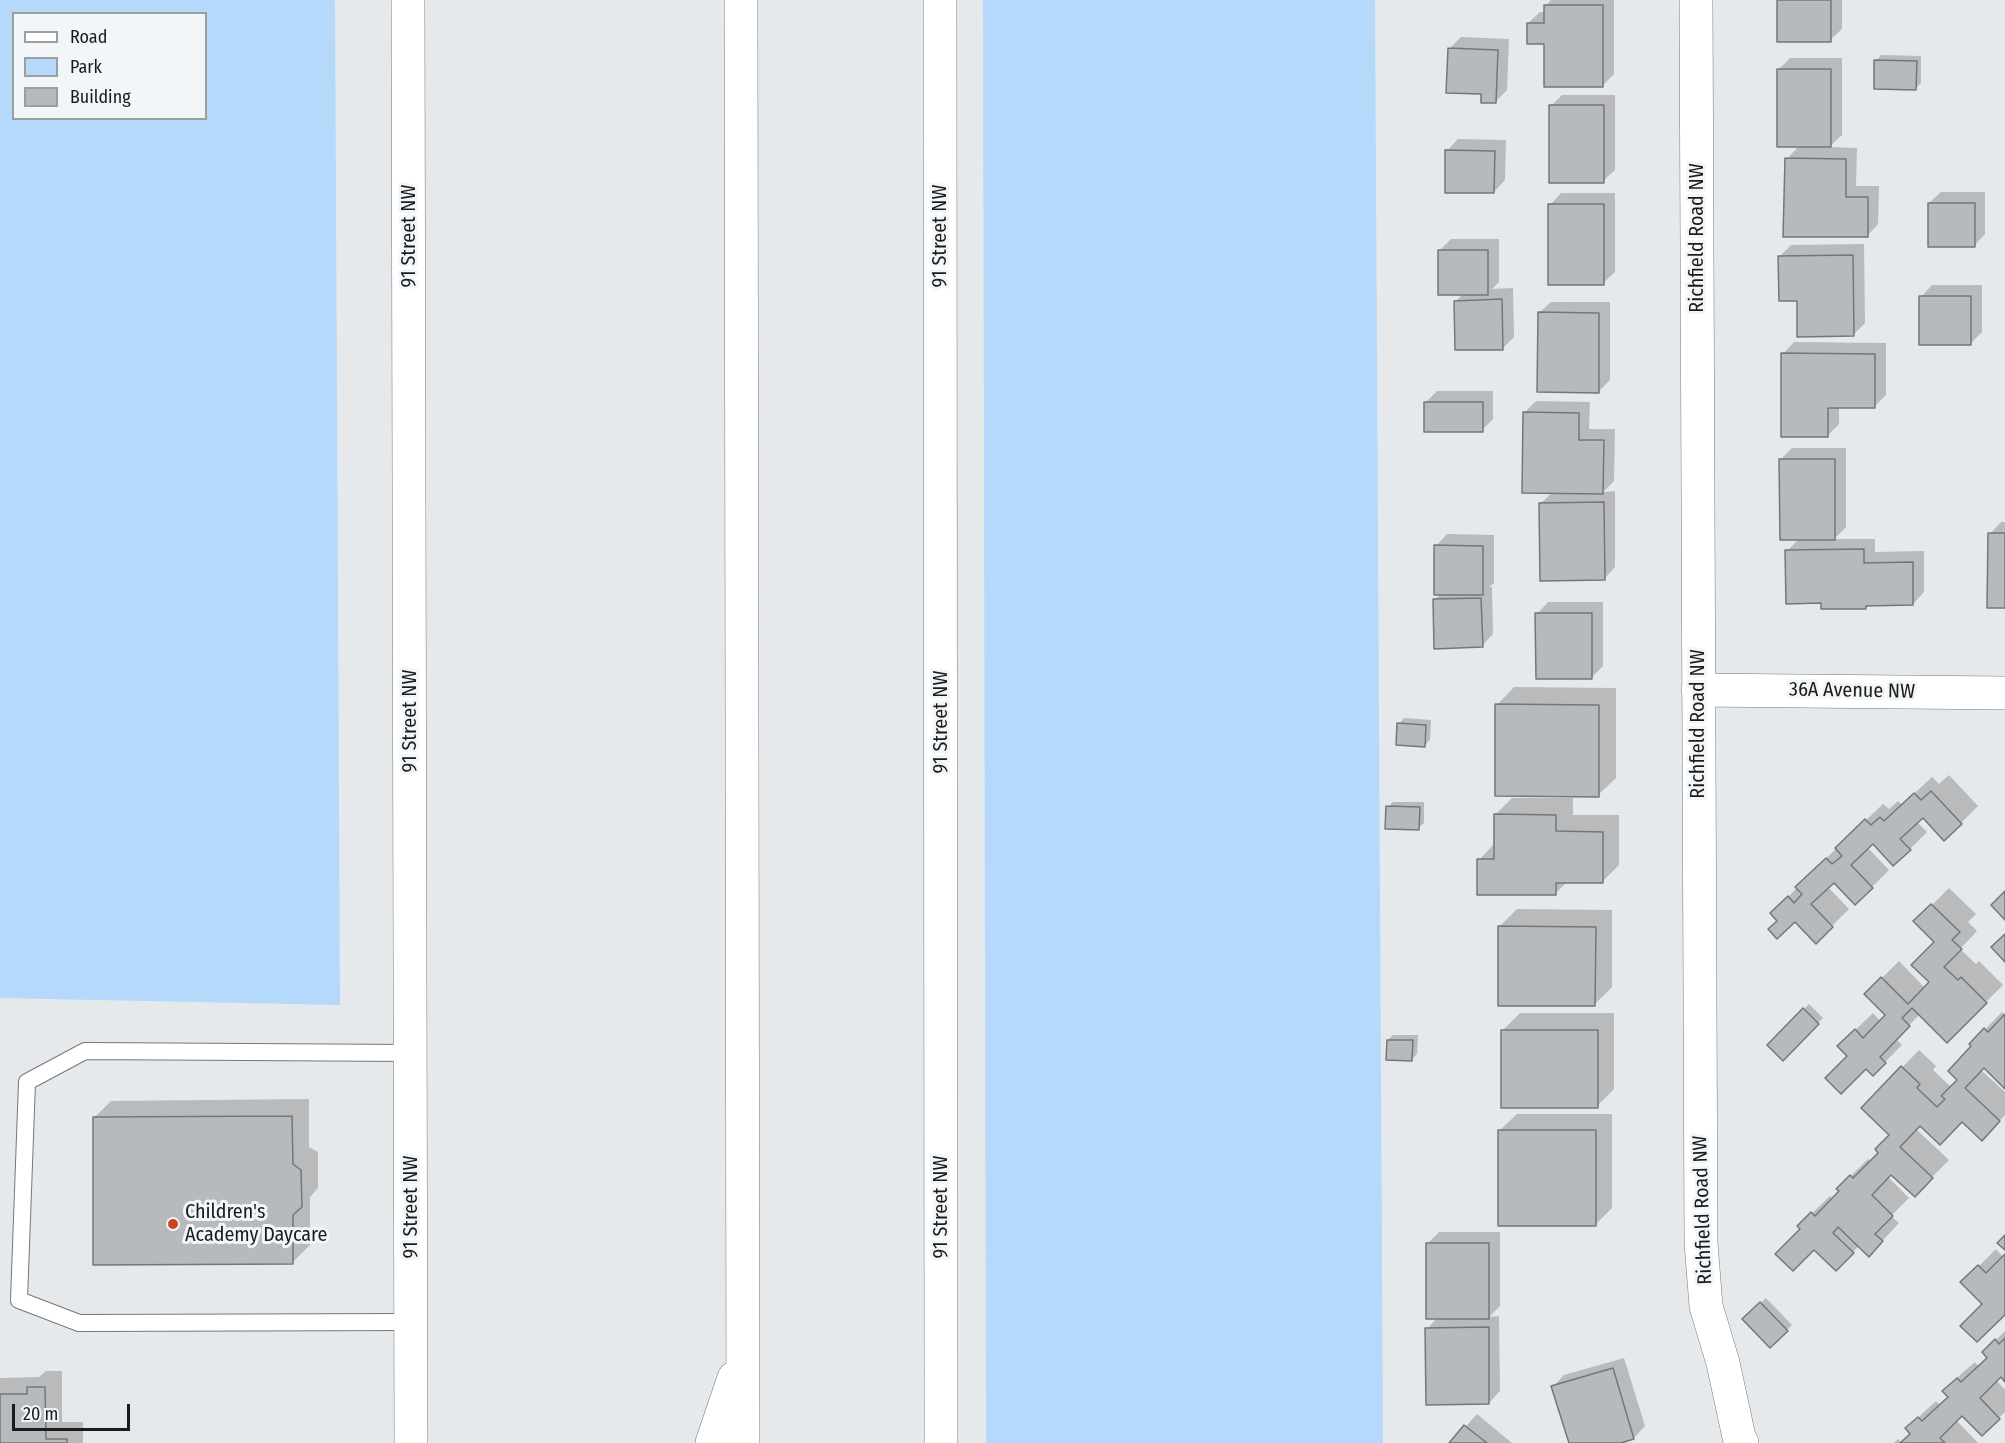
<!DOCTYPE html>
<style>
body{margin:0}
#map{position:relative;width:2005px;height:1443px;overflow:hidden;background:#e6e9eb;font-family:"Fira Sans Condensed",sans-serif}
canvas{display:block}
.legend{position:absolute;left:12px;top:12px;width:195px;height:108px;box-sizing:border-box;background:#f3f6f9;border:2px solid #9c9ea0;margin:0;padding:8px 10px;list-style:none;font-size:18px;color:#1a1b1b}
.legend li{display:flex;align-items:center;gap:12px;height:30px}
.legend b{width:30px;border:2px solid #9c9ea0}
.scale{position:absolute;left:12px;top:1404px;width:118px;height:27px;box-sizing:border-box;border:3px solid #1a1b1b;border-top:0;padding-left:8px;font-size:18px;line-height:21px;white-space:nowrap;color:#1a1b1b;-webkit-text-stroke:4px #f3f6f9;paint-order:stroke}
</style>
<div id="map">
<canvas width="2005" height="1443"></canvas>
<ul class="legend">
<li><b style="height:8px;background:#fff"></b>Road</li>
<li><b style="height:16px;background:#b4d9fa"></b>Park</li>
<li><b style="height:16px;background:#b7babc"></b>Building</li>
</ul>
<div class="scale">20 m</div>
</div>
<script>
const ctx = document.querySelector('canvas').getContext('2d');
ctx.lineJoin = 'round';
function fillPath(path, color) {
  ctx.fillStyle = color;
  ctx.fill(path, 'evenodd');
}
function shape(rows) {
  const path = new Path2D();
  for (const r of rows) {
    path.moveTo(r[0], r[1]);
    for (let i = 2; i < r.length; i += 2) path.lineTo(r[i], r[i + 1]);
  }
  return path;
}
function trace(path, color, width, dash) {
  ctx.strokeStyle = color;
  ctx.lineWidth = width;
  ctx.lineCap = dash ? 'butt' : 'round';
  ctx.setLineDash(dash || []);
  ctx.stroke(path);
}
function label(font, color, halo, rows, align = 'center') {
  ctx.font = font + ' "Fira Sans Condensed",sans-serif';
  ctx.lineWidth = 6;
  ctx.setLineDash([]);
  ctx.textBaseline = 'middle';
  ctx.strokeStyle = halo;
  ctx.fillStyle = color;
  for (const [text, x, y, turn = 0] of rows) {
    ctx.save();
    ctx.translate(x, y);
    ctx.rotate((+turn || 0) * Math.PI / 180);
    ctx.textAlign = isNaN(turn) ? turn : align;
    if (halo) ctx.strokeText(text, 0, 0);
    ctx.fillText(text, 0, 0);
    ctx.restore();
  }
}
const green = shape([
 [0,0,335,0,340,1005,0,998],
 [14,14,206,14,206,118,14,118],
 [983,0,1375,0,1383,1443,986,1443]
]);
const shadow = shape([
 [1551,0,1614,0,1614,74,1602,86,1546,42,1528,23,1540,12,1546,12,1546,6],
 [1778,0,1842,0,1842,29,1830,40],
 [1461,37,1509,39,1507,90,1495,102,1482,93,1449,49],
 [1881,55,1921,56,1921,83,1916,88,1876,61],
 [1790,58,1842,58,1842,135,1829,147,1857,148,1856,186,1879,186,1878,224,1867,236,1787,159,1799,146,1779,69],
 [1562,95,1615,95,1615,170,1603,181,1551,106],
 [1458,139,1506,140,1505,180,1494,192,1447,151],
 [1941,192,1985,192,1985,234,1974,246,1929,203],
 [1561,193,1615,193,1615,272,1603,283,1550,205],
 [1451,239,1499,239,1499,282,1492,289,1513,288,1514,337,1503,348,1456,301,1463,294,1439,251],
 [1864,244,1865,323,1854,334,1798,299,1780,256,1791,245],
 [1932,285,1982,285,1982,332,1970,344,1921,297],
 [1551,302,1610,302,1610,380,1598,392,1539,313],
 [1794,342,1886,343,1886,395,1874,407,1839,406,1839,424,1827,436,1783,354],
 [1437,391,1493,391,1493,419,1482,430,1426,402],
 [1536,401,1590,402,1589,429,1615,429,1614,481,1603,492,1615,491,1615,567,1604,579,1541,503,1553,492,1524,413],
 [1792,448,1846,448,1846,527,1834,539,1875,539,1875,552,1924,551,1924,592,1913,604,1868,604,1865,608,1822,602,1787,551,1799,539,1781,459],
 [2001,522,2005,522,2005,607,1990,534],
 [1447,534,1494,535,1494,583,1489,587,1492,587,1493,634,1482,646,1435,600,1441,593,1436,546],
 [1548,602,1603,602,1603,666,1592,677,1537,614],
 [1514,687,1616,688,1616,778,1598,795,1497,705],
 [1404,718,1431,720,1430,740,1425,745,1399,724],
 [1949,775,1978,806,1961,823,1923,816,1917,822,1927,832,1910,849,1873,842,1867,847,1889,870,1872,887,1834,880,1828,887,1849,909,1816,942,1796,920,1778,921,1772,914,1814,870,1883,804,1889,809,1898,801,1902,805,1932,777,1939,784],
 [1512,798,1573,798,1573,815,1619,815,1619,865,1602,882,1567,882,1555,894,1479,860,1495,843,1495,815],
 [1393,802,1424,802,1424,823,1418,828,1388,807],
 [1949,888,1976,914,1968,922,1977,931,1960,949,1976,964,1979,961,2003,985,1947,1041,1920,1014,1896,1039,1902,1045,1873,1074,1839,1046,1873,1013,1881,1022,1887,1015,1866,994,1899,961,1925,988,1931,982,1936,942,1916,921],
 [1517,909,1612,910,1612,987,1594,1005,1499,927],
 [1809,1004,1823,1018,1783,1058,1769,1045],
 [2002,1012,2005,1015,2005,1086,1984,1066,1981,1070,2005,1092,2005,1115,1982,1139,1963,1120,1920,1125,1916,1129,1949,1160,1915,1194,1892,1173,1888,1177,1909,1198,1891,1216,1899,1223,1869,1255,1859,1246,1836,1269,1799,1226,1830,1196,1833,1199,1841,1191,1838,1189,1868,1159,1871,1162,1880,1153,1891,1135,1863,1108,1919,1050,1936,1066,1933,1070,1951,1087,1959,1080,1973,1046,1971,1044],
 [1520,1013,1614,1013,1614,1089,1597,1106,1503,1030],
 [1393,1035,1418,1035,1417,1054,1412,1059,1388,1040],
 [309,1099,309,1147,318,1152,318,1188,310,1197,310,1245,293,1262,94,1118,111,1101],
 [1517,1114,1612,1114,1612,1208,1595,1225,1499,1131],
 [1439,1232,1500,1232,1500,1306,1489,1317,1499,1316,1500,1391,1489,1403,1427,1329,1438,1317,1427,1244],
 [1996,1249,2004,1258,2005,1256,2005,1313,1984,1304,1963,1282],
 [1766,1298,1792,1325,1770,1346,1744,1319],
 [2005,1331,2005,1379,2001,1375,1996,1380,2005,1390,2005,1412,1982,1434,1962,1414,1956,1420,1978,1443,1894,1443,1898,1439,1902,1443,1912,1433,1907,1429,1924,1412,1936,1401,1940,1405,1949,1396,1944,1391,1961,1374,1975,1362,1979,1367,1989,1357,1984,1352],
 [1624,1358,1645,1426,1634,1438,1616,1443,1570,1443,1553,1387,1564,1375],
 [46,1371,62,1371,62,1422,83,1422,83,1443,0,1443,0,1378,39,1377],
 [1477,1414,1512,1443,1451,1443]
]);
const building = shape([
 [1777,0,1831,0,1831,42,1777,42,1777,0],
 [1544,5,1603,5,1603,87,1544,87,1544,44,1527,44,1527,23,1544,23,1544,5],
 [1448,48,1498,50,1496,103,1481,103,1481,94,1446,93,1448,48],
 [1874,60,1917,61,1916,90,1874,89,1874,60],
 [1777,69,1831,69,1831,147,1777,147,1777,69],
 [1549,105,1604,105,1604,183,1549,183,1549,105],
 [1445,150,1495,151,1494,193,1445,193,1445,150],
 [1785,158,1846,159,1846,197,1868,197,1868,237,1783,237,1785,158],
 [1928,203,1975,203,1975,247,1928,247,1928,203],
 [1548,204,1604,204,1604,285,1548,285,1548,204],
 [1438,250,1488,250,1488,295,1438,295,1438,250],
 [1853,255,1854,336,1797,337,1797,301,1779,301,1778,256,1853,255],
 [1919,296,1971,296,1971,345,1919,345,1919,296],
 [1502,299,1503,350,1455,350,1454,301,1502,299],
 [1538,312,1599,313,1599,393,1537,392,1538,312],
 [1781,353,1875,354,1875,408,1828,408,1828,437,1781,437,1781,353],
 [1424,402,1483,402,1483,432,1424,432,1424,402],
 [1523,412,1579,413,1579,440,1604,440,1603,494,1522,493,1523,412],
 [1779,459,1835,459,1835,540,1780,540,1779,459],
 [1604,502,1605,580,1540,581,1539,503,1604,502],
 [1988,533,2005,533,2005,608,1987,608,1988,533],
 [1434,545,1483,546,1483,595,1434,595,1434,545],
 [1864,549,1864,563,1913,562,1913,605,1866,606,1866,609,1821,609,1821,603,1786,604,1785,550,1864,549],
 [1481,598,1483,647,1434,649,1433,599,1481,598],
 [1535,613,1592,613,1592,679,1536,679,1535,613],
 [1495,704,1599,705,1599,797,1495,796,1495,704],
 [1397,723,1426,725,1425,747,1396,745,1397,723],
 [1931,791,1962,824,1944,841,1923,818,1900,839,1911,850,1893,866,1873,844,1851,865,1873,888,1855,905,1834,883,1811,904,1833,927,1816,944,1795,922,1777,939,1768,929,1777,921,1770,913,1788,896,1794,903,1802,894,1795,887,1826,858,1832,864,1842,856,1835,848,1865,819,1871,825,1880,817,1884,821,1914,793,1921,800,1931,791],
 [1386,806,1420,807,1419,830,1385,829,1386,806],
 [1494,814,1556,815,1556,831,1603,832,1603,883,1556,883,1556,895,1477,895,1477,859,1494,859,1494,814],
 [2005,891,2005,920,1991,905,2005,891],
 [1931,904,1960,932,1952,940,1962,949,1944,967,1958,980,1961,977,1987,1003,1947,1043,1912,1008,1902,1018,1910,1026,1880,1057,1886,1063,1873,1076,1866,1069,1841,1094,1825,1078,1847,1056,1837,1046,1855,1029,1863,1038,1885,1015,1864,994,1881,977,1908,1004,1929,982,1911,965,1934,942,1913,921,1931,904],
 [1498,926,1596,927,1595,1006,1498,1006,1498,926],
 [2005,934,2005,962,1991,947,2005,934],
 [1803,1008,1819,1024,1783,1061,1767,1045,1803,1008],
 [2005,1014,2005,1089,1984,1068,1965,1088,2000,1121,1982,1141,1962,1122,1940,1145,1920,1126,1900,1147,1933,1178,1915,1197,1891,1175,1872,1195,1893,1216,1875,1234,1883,1241,1869,1257,1838,1227,1833,1233,1854,1253,1836,1271,1814,1250,1793,1271,1775,1254,1800,1229,1797,1226,1811,1212,1815,1216,1839,1191,1836,1189,1850,1175,1853,1178,1878,1153,1875,1149,1889,1135,1861,1108,1901,1066,1920,1084,1917,1088,1937,1107,1945,1099,1941,1096,1957,1080,1948,1071,1971,1046,1969,1044,1984,1028,1988,1032,2005,1014],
 [1501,1030,1598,1030,1598,1108,1501,1108,1501,1030],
 [1387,1040,1413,1040,1412,1061,1386,1060,1387,1040],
 [292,1116,293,1164,301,1170,302,1207,293,1215,293,1264,93,1265,93,1117,292,1116],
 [1498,1130,1596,1130,1596,1226,1498,1226,1498,1130],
 [2005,1235,2005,1250,1997,1243,2005,1235],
 [1426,1243,1489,1243,1489,1319,1426,1319,1426,1243],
 [2005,1254,2005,1315,1977,1342,1960,1326,1982,1304,1960,1282,1978,1265,1986,1273,2005,1254],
 [1760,1302,1788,1331,1770,1348,1742,1319,1760,1302],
 [1489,1327,1489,1404,1426,1405,1425,1328,1489,1327],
 [2005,1338,2005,1382,2001,1377,1980,1398,2000,1419,1982,1436,1962,1416,1940,1438,1945,1443,1900,1443,1910,1434,1905,1428,1918,1417,1922,1421,1948,1397,1942,1391,1957,1378,1961,1382,1987,1358,1982,1352,1995,1339,1999,1344,2005,1338],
 [1613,1368,1634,1439,1621,1443,1569,1443,1551,1386,1613,1368],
 [27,1387,45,1387,46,1439,67,1439,67,1443,0,1443,0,1394,27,1394,27,1387],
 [1464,1425,1487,1443,1449,1443,1464,1425]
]);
const service = shape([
 [411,1053,85,1051,27,1082,19,1300,79,1323,411,1322]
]);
const minor = shape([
 [408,0,411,1443],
 [1696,0,1701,1243,1706,1306,1723,1363,1739,1437,1742,1443],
 [1698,690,2005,693]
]);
const secondary = shape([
 [741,0,743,1443],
 [940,0,941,1443],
 [712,1443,734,1378]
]);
const markers = [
 [173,1224,6,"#cd441e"]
];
const streetNames = [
 ["91 Street NW",409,236,-90],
 ["91 Street NW",940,236,-90],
 ["Richfield Road NW",1697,238,-90],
 ["36A Avenue NW",1852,691,1],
 ["91 Street NW",410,721,-90],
 ["91 Street NW",941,722,-90],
 ["Richfield Road NW",1698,724,-90],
 ["91 Street NW",411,1207,-90],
 ["91 Street NW",941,1207,-90],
 ["Richfield Road NW",1703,1210,-92]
];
const poiNames = [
 ["Children's",185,1212],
 ["Academy Daycare",185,1235]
];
fillPath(green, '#b4d9fa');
fillPath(shadow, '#0003');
fillPath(building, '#b7babc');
trace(building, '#747779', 1.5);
trace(service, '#757779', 18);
trace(minor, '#757779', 34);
trace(secondary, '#757779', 34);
trace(service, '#fff', 16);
trace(minor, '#fff', 33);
trace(secondary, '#fff', 33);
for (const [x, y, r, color] of markers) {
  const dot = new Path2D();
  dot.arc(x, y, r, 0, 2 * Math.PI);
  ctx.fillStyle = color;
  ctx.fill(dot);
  trace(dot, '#f3f6f9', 2);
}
label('20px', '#1a1b1b', '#f3f6f9', streetNames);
label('20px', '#1a1b1b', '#f3f6f9', poiNames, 'left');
</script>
